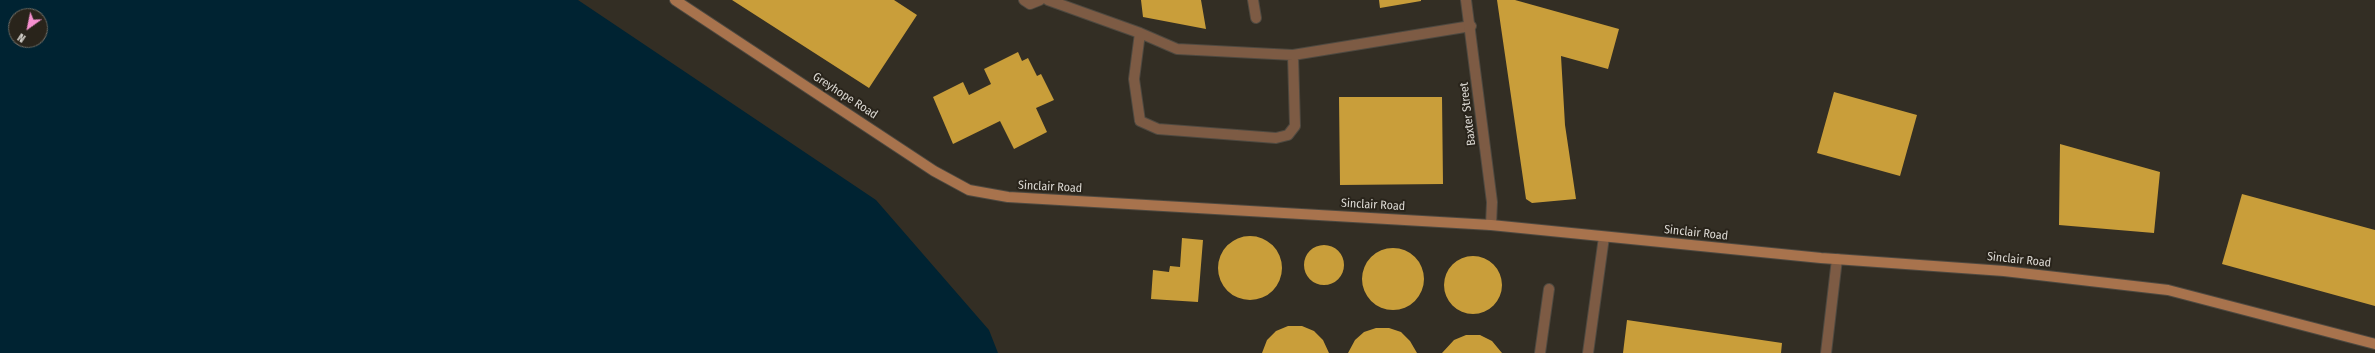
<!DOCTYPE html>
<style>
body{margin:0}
#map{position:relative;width:2375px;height:353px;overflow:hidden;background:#332e24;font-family:"Fira Sans Condensed",sans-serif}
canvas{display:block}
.north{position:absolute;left:8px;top:8px;width:40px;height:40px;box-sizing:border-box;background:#29241b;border:1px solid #6f6b63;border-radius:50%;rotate:213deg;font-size:11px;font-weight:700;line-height:16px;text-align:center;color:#d9d6d0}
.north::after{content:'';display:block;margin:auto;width:14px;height:18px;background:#f690d0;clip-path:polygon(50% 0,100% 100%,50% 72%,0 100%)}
</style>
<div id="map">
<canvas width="2375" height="353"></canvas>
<div class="north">N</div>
</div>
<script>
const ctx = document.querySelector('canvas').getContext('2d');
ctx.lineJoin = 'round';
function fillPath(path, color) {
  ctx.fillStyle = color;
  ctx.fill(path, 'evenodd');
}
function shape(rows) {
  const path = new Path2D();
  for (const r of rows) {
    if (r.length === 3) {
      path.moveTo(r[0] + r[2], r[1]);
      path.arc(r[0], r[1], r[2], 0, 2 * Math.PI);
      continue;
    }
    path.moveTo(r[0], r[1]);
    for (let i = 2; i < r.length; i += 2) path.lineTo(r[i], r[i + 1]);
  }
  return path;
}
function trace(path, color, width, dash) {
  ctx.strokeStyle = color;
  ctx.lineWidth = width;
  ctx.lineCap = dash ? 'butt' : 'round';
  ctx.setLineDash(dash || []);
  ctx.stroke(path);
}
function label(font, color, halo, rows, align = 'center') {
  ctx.font = font + ' "Fira Sans Condensed",sans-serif';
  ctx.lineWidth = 4;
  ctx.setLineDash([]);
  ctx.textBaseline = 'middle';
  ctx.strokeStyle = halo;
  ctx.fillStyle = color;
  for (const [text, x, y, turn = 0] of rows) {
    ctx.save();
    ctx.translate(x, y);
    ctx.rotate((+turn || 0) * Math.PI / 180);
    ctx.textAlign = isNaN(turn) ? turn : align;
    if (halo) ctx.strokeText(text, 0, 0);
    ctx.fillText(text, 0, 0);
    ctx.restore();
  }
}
const water = shape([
 [0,0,578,0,876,200,989,330,998,353,0,353],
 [16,16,40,16,40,40,16,40]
]);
const building = shape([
 [732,0,894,0,917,15,869,88],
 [1141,0,1201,0,1206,29,1143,17],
 [1379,0,1421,0,1421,1,1380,8],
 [1497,0,1515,0,1619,29,1608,69,1561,56,1565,125,1576,199,1532,203,1526,199],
 [1018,52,1022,61,1028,58,1037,76,1041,74,1054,100,1036,108,1047,132,1014,149,1000,121,953,144,933,97,963,82,969,95,991,84,984,69],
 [1834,92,1917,115,1900,176,1817,153],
 [1339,97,1442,97,1443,184,1340,185],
 [2060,144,2160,172,2154,233,2059,225],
 [2242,194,2375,230,2375,306,2222,264],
 [1250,268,32],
 [1182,238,1203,240,1198,302,1151,299,1153,270,1169,272,1170,266,1180,267],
 [1324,265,20],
 [1393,279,31],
 [1473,285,29],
 [1627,320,1782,343,1781,353,1623,353],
 [1288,326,1302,326,1314,331,1323,340,1329,353,1262,353,1267,340,1276,331],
 [1376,328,1389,328,1401,332,1410,341,1417,353,1348,353,1355,340,1364,332],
 [1466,335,1480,335,1492,341,1502,353,1442,353,1454,340]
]);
const lane = shape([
 [1024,0,1030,4,1040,0],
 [1048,0,1140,33],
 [1293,55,1295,126,1288,135,1276,138,1158,129,1140,121,1134,79,1140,33,1177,49,1293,55,1471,26],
 [1540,353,1549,289],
 [1588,353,1604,237],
 [1826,353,1837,259]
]);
const street = shape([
 [1253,0,1256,18],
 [1466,0,1492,202,1491,225]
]);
const secondary = shape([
 [675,0,934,171,969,190,1008,197,1491,225,1821,258,2004,271,2168,290,2375,344]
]);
const streetNames = [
 ["Greyhope Road",845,96,33],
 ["Baxter Street",1468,114,-97],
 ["Sinclair Road",1050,187,3],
 ["Sinclair Road",1373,205,3],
 ["Sinclair Road",1696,233,6],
 ["Sinclair Road",2019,260,6]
];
fillPath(water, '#002332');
fillPath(building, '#c99e3a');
trace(lane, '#4e4940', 12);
trace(street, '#4e4940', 12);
trace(secondary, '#4e4940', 12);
trace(lane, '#7d5b44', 10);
trace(street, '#7d5b44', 10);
trace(secondary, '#a8734d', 10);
label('12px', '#d9d6d0', '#29241b', streetNames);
</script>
